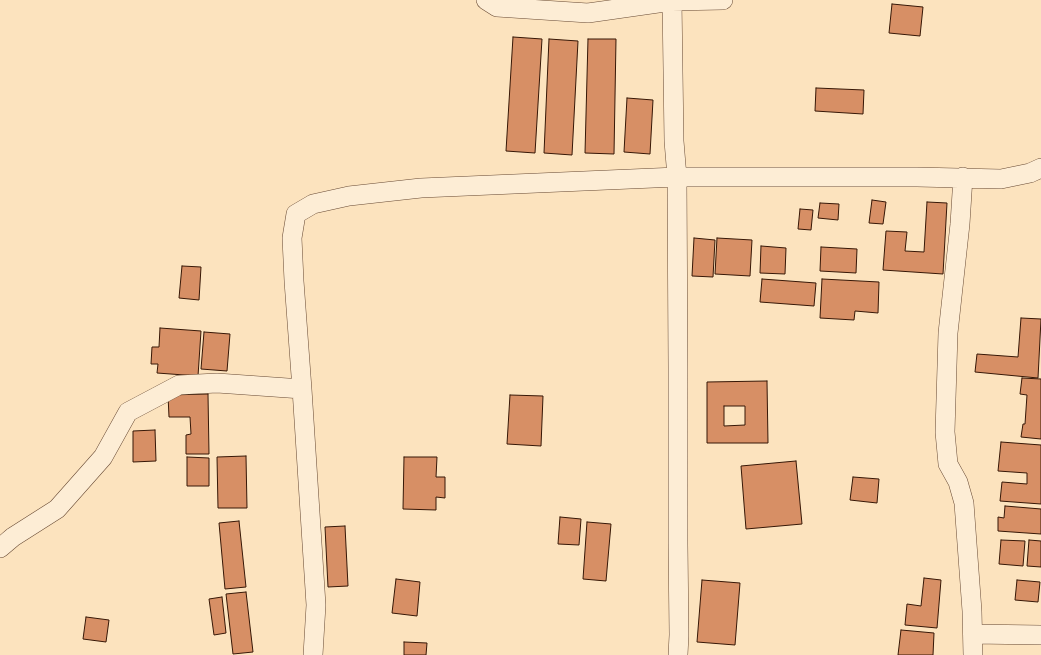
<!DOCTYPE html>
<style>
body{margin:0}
canvas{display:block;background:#fce3be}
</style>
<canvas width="1041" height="655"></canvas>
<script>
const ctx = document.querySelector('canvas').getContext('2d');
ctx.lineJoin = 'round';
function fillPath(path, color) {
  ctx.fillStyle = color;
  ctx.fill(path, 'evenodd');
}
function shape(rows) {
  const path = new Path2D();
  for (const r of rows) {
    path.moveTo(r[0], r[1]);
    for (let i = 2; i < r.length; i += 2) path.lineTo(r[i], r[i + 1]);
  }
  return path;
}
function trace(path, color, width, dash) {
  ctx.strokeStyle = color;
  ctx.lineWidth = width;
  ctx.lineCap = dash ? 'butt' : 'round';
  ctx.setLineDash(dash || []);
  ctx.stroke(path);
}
const building = shape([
 [892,4,923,7,920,36,889,33,892,4],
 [513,37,542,39,535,153,506,151,513,37],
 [549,39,578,41,572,155,544,153,549,39],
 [588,39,616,39,614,154,585,153,588,39],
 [816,88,864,90,863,114,815,111,816,88],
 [627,98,653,100,650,154,624,152,627,98],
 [872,200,886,202,883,224,869,223,872,200],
 [927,202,947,203,943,274,883,270,886,231,907,232,905,251,924,252,927,202],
 [820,203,839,204,838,220,818,218,820,203],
 [800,209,813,210,811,230,798,229,800,209],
 [694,238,715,240,713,277,692,276,694,238],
 [717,238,752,240,750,276,715,274,717,238],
 [761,246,786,248,785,274,760,273,761,246],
 [821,247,857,249,856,273,820,271,821,247],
 [182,266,201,267,199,300,179,298,182,266],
 [762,279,816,283,814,306,760,302,762,279],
 [822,279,879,282,878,313,855,311,854,320,820,318,822,279],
 [1021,318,1041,319,1038,378,975,372,977,354,1018,357,1021,318],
 [160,328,201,331,198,376,157,373,158,364,151,364,152,347,159,347,160,328],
 [204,332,230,334,227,371,201,369,204,332],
 [1022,378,1041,379,1041,439,1021,437,1023,424,1025,424,1027,395,1020,394,1022,378],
 [767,381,768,443,707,443,707,382,767,381],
 [724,406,745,406,745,425,724,426,724,406],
 [208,394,209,454,186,454,186,435,191,434,190,417,169,417,168,395,208,394],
 [510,395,543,396,541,446,507,444,510,395],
 [155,430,156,461,133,462,133,431,155,430],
 [1001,442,1041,445,1041,504,1000,501,1002,482,1027,484,1027,473,998,471,1001,442],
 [246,456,247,508,218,508,217,457,246,456],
 [187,457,209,458,209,486,187,486,187,457],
 [404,457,437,457,436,477,445,477,445,498,436,497,436,510,403,509,404,457],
 [796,461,802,524,746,529,741,466,796,461],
 [853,477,879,479,877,503,850,500,853,477],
 [1005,506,1041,509,1041,534,998,531,998,517,1004,518,1005,506],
 [560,517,581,519,579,545,558,544,560,517],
 [239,521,246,587,225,589,219,523,239,521],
 [587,522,611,524,606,581,583,579,587,522],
 [345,526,348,586,328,587,325,527,345,526],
 [1001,540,1025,541,1023,566,999,564,1001,540],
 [1029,540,1041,541,1041,567,1027,566,1029,540],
 [924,578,941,580,937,628,905,625,907,604,921,606,924,578],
 [396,579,420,582,417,616,392,613,396,579],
 [702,580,740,583,735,645,697,642,702,580],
 [1017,580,1040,582,1038,602,1015,600,1017,580],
 [246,592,253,652,233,654,226,594,246,592],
 [222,597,226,633,214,635,209,599,222,597],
 [86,617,109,620,106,642,83,639,86,617],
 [901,630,934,633,933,655,898,655,901,630],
 [404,642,427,643,426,655,404,655,404,642]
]);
const street = shape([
 [486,0,497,7,588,13,672,1,723,0],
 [672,0,674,141,677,177,678,368,678,544,679,635,678,655],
 [963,177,960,224,948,333,945,432,948,464,958,482,964,503,972,611,973,655],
 [0,548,13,537,57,509,103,457,128,412,179,385,217,383,302,389],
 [973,634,1041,635],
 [313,655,316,605,302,389,294,281,292,238,296,214,313,204,349,196,421,188,677,177,917,177,1001,179,1030,173,1041,168]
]);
fillPath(building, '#d78f65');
trace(building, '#361706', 1);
trace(street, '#684a34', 20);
trace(street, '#fdedd5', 19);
</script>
